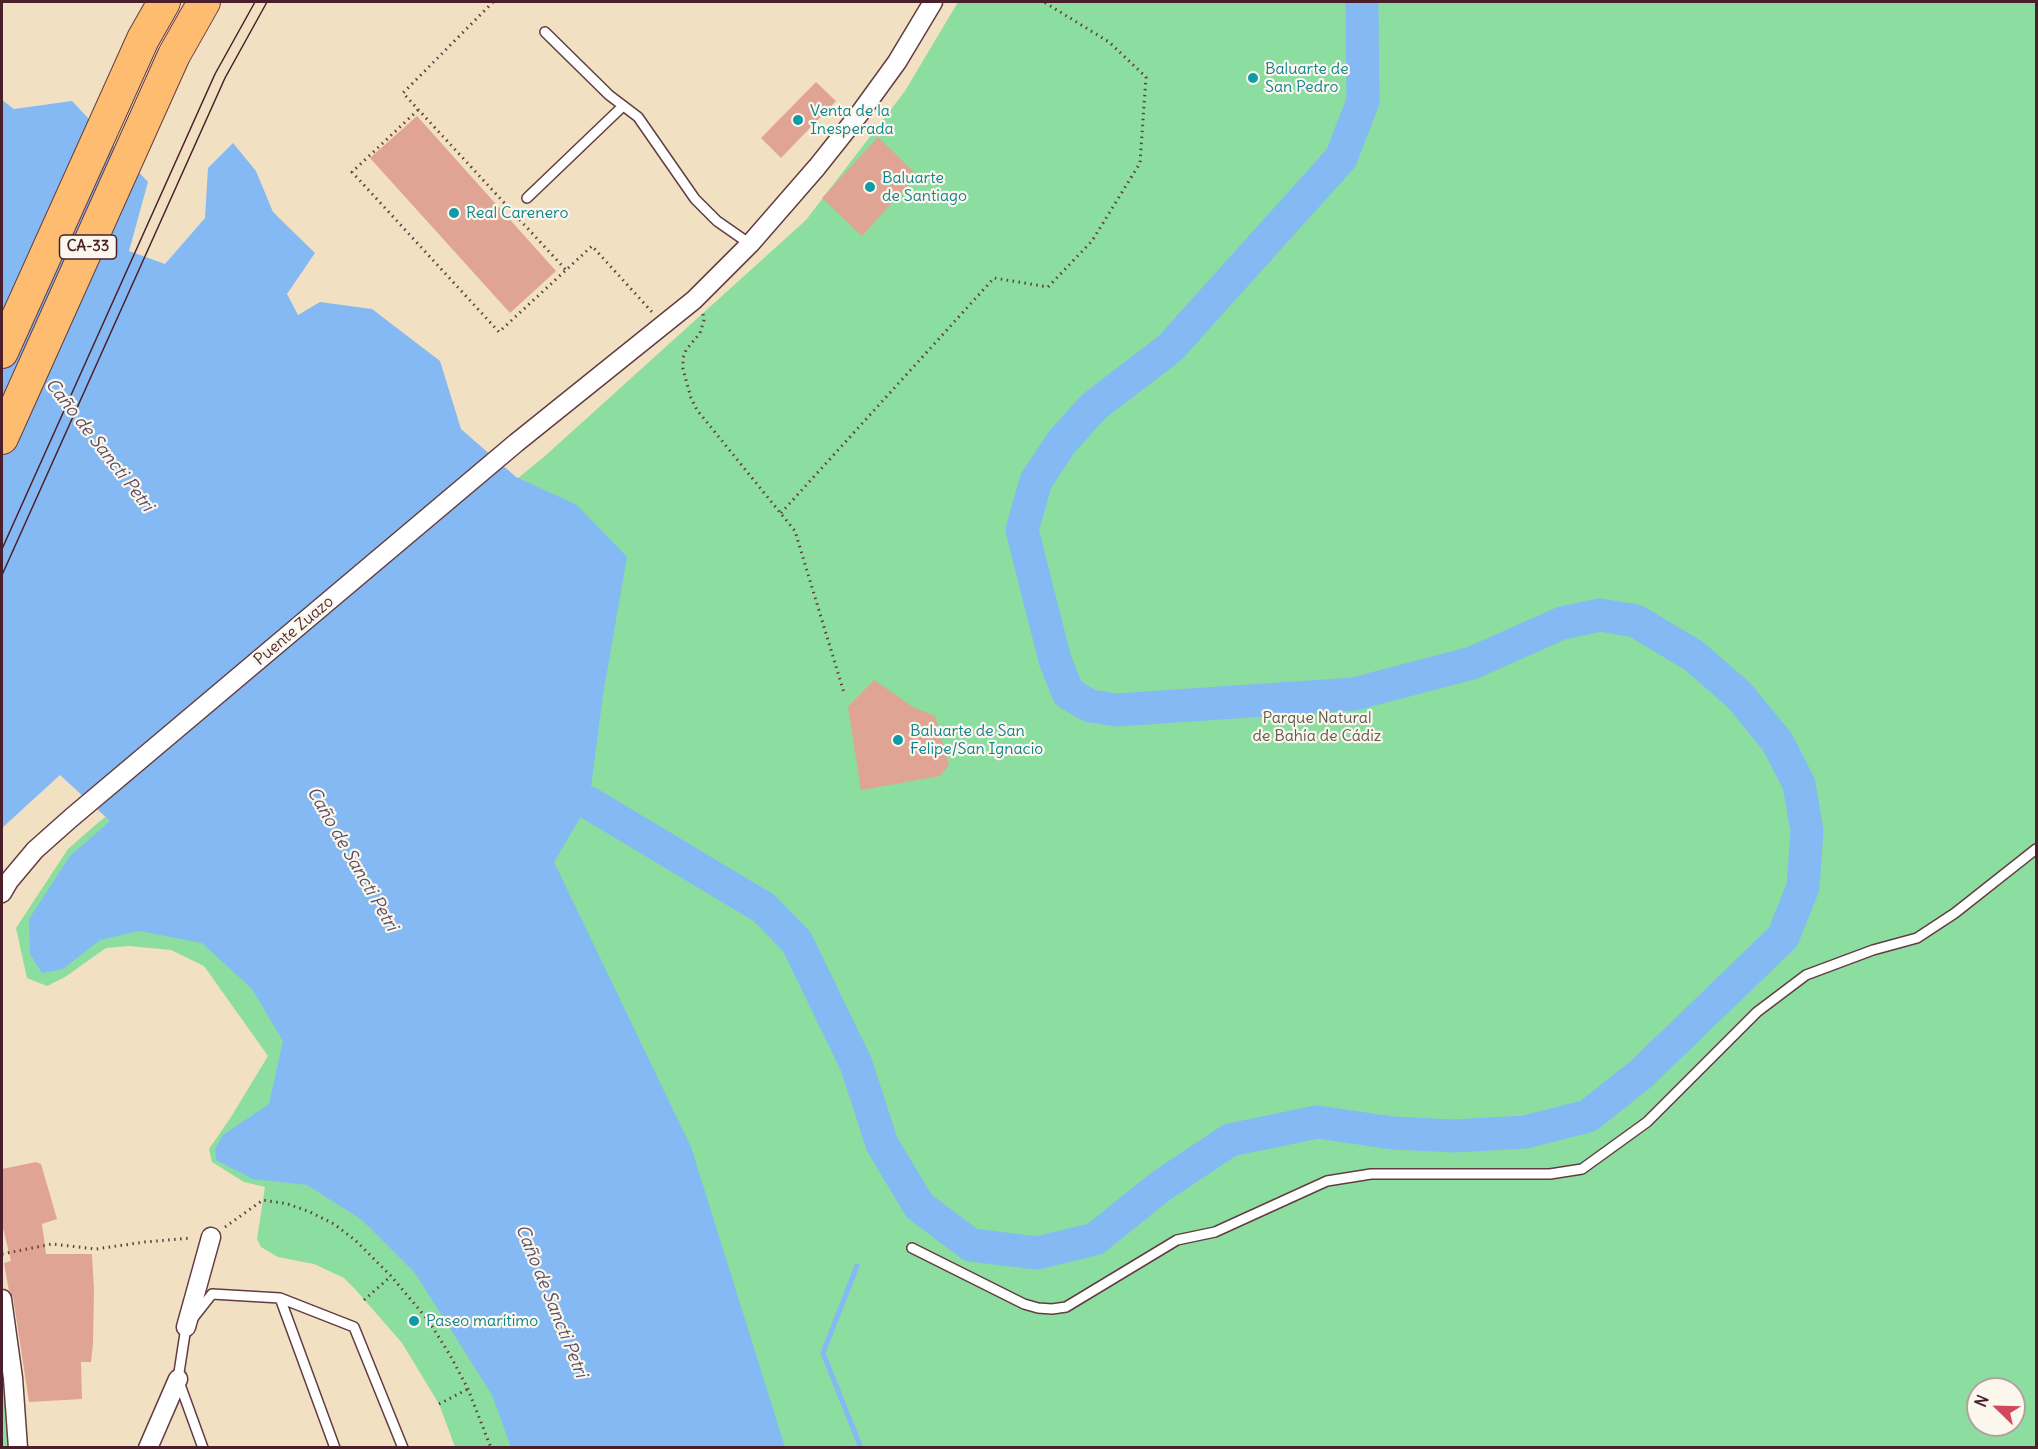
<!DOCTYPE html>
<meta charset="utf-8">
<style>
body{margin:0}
#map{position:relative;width:2038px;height:1449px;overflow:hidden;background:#f2e0c2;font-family:Delius,sans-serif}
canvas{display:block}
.frame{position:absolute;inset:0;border:3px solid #4a1f2b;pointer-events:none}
.north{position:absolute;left:1966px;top:1377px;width:60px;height:60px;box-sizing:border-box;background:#fbf7ec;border:2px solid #b4a19f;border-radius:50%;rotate:293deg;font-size:16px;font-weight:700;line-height:24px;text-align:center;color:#4a1f2b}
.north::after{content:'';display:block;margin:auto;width:21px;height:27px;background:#d1495b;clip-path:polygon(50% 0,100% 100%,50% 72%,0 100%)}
</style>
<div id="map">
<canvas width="2038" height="1449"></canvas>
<div class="frame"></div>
<div class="north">N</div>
</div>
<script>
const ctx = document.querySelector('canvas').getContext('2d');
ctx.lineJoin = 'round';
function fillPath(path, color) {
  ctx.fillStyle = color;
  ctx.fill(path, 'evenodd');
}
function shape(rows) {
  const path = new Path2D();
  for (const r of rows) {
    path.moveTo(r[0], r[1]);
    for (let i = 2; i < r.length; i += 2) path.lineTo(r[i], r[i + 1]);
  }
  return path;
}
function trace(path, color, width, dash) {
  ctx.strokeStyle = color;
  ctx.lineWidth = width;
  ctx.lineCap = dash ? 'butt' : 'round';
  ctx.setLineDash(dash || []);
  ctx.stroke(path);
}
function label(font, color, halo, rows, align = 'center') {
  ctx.font = font + ' Delius,sans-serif';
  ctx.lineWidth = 4.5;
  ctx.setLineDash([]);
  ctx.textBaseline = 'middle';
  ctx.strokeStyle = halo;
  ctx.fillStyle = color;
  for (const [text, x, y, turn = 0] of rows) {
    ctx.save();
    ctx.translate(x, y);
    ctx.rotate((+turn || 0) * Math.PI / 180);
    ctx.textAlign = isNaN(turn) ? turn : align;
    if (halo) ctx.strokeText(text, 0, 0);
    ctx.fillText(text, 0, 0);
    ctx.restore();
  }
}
const green = shape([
 [958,2,2036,2,2036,1447,455,1447,439,1404,402,1343,355,1289,344,1278,314,1264,278,1257,261,1247,257,1239,265,1187,244,1182,212,1162,209,1149,231,1117,268,1056,204,966,171,950,129,946,106,948,65,977,47,986,27,978,16,928,68,849,93,827,545,456,806,220,905,91],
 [1978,1389,2014,1389,2014,1425,1978,1425],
 [2,1361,10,1407,10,1447,2,1447]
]);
const water = shape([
 [2,100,14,109,72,101,148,182,129,251,165,264,205,218,208,168,233,143,256,171,273,212,315,253,287,294,298,315,320,302,372,309,440,361,461,429,516,477,577,505,627,557,603,695,589,803,554,862,691,1147,785,1447,511,1447,492,1395,415,1273,362,1220,307,1185,253,1179,216,1160,215,1149,223,1135,269,1104,283,1041,252,989,202,943,139,931,100,940,63,969,42,973,30,954,29,919,70,856,110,821,60,775,2,828]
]);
const stream = shape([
 [857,1266,823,1353,861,1448]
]);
const river = shape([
 [589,803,764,908,797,942,856,1064,882,1144,919,1206,971,1245,1037,1253,1095,1239,1161,1186,1230,1140,1317,1122,1393,1133,1454,1136,1525,1132,1588,1116,1641,1074,1783,937,1803,887,1807,831,1799,784,1778,743,1740,696,1694,656,1636,621,1600,615,1562,623,1472,663,1354,694,1117,710,1090,706,1068,693,1055,660,1022,530,1036,481,1061,443,1093,407,1170,348,1341,158,1363,101,1362,2]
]);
const building = shape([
 [816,82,836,101,781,158,761,138],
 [417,116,556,271,510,313,370,158],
 [878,137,917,175,862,236,822,198],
 [874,680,913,707,935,716,949,765,940,776,861,790,848,707],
 [36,1162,41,1164,57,1219,42,1224,46,1254,92,1254,94,1290,93,1343,91,1362,81,1362,82,1399,29,1402,13,1297,9,1291,4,1263,11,1261,2,1224,2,1169]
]);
const path = shape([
 [493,2,403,93,566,270],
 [418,110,352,172,499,332,592,246,652,312],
 [703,314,704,320,700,333,686,350,683,358,683,369,691,398,697,410,795,531,844,693],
 [781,513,994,278,1048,287,1092,241,1140,163,1146,77,1109,42,1044,2],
 [225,1227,263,1200,288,1204,310,1212,334,1224,355,1240,391,1276,428,1320,450,1355,468,1389,491,1448],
 [2,1254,52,1244,96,1249,145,1242,191,1238],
 [364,1300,391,1276],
 [439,1404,468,1389]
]);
const service = shape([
 [545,32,609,95,638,117,695,199,717,221,750,244],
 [527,198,623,106],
 [912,1248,1024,1304,1038,1308,1052,1309,1066,1307,1177,1240,1215,1232,1327,1181,1371,1174,1550,1174,1582,1169,1647,1122,1757,1012,1806,975,1873,950,1917,938,1955,913,2036,849],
 [280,1298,335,1448],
 [203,1448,178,1379,186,1327,212,1294,280,1298,354,1327,403,1448]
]);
const minor = shape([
 [2,893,9,881,35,850,71,818,516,443,694,300,750,244,817,167,860,113,897,62,933,2],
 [2,1299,13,1378,18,1448],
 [186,1327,211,1237],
 [148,1448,178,1379]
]);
const motorway = shape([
 [2,352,143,39,164,2],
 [2,438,174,55,204,2]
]);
const tram = shape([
 [2,549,215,74,255,2],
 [2,575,225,78,267,2]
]);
const markers = [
 [1253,78,6,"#0f9aa8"],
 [798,120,6,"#0f9aa8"],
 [870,187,6,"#0f9aa8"],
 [454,213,6,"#0f9aa8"],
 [898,740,6,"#0f9aa8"],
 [414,1321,6,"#0f9aa8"]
];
const shields = [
 [88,247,57]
];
const shieldNames = [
 ["CA-33",88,247]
];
const cultureNames = [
 ["Baluarte de",1265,69],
 ["San Pedro",1265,87],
 ["Venta de la",810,111],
 ["Inesperada",810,129],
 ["Baluarte",882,178],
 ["de Santiago",882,196],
 ["Real Carenero",466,213],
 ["Baluarte de San",910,731],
 ["Felipe/San Ignacio",910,749],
 ["Paseo marítimo",426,1321]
];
const streetNames = [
 ["Puente Zuazo",294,631,-40]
];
const parkNames = [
 ["Parque Natural",1317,718],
 ["de Bahía de Cádiz",1317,736]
];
const waterNames = [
 ["Caño de Sancti Petri",99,445,52],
 ["Caño de Sancti Petri",352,859,60],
 ["Caño de Sancti Petri",551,1301,68]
];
fillPath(green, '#8bde9f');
fillPath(water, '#85b9f3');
trace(stream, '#85b9f3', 5);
trace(river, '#85b9f3', 33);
fillPath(building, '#e0a494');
trace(service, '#633c42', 12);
trace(minor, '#633c42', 21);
trace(motorway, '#633c42', 34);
trace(path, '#633c42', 3, [1.5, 4.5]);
trace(service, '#fff', 9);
trace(minor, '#fff', 18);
trace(motorway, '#fdbc70', 32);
trace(tram, '#4a1f2b', 1.5);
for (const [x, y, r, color] of markers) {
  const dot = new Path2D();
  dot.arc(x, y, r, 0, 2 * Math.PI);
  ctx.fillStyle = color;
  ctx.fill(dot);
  trace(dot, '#fbf7ec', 2);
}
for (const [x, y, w] of shields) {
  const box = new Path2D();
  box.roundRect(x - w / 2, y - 12, w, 24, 4.5);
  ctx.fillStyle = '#fbf7ec';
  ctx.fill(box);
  trace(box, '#4a1f2b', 1.5);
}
label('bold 15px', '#4a1f2b', null, shieldNames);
label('16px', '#0d838f', '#fbf7ec', cultureNames, 'left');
label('16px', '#4a1f2b', '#fbf7ec', streetNames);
label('16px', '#5e584e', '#fbf7ec', parkNames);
label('italic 18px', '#5c4d67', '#fbf7ec', waterNames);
</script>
